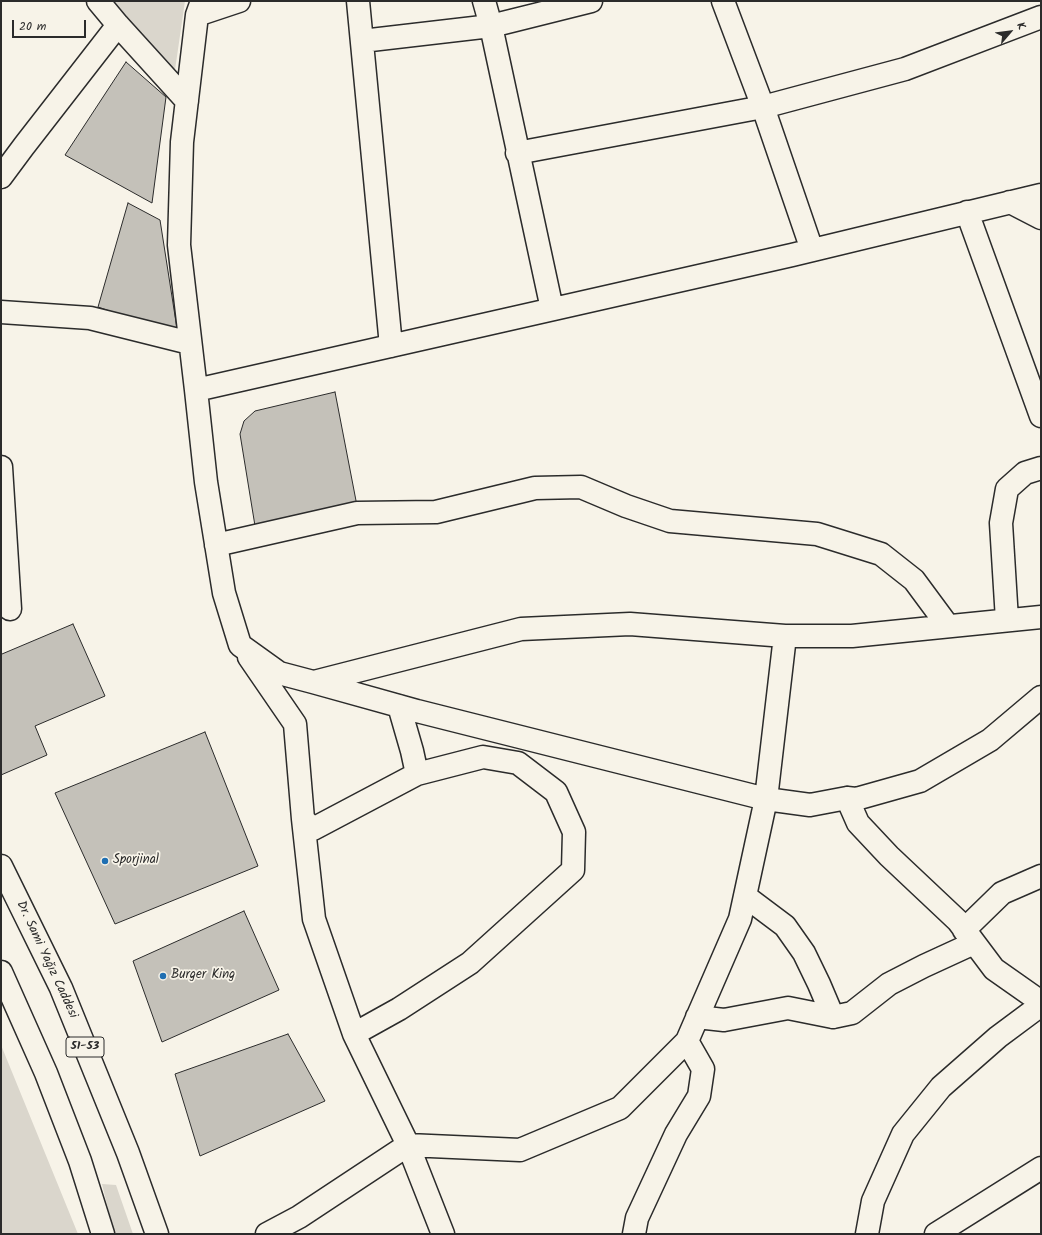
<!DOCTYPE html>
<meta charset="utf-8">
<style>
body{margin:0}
#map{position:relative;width:1042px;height:1235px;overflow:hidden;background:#f7f3e8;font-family:Kalam,sans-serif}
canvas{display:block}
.frame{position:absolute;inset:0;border:2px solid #2b2b2b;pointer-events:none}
.north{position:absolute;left:990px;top:12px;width:40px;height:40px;-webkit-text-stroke:3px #f7f3e8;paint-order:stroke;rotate:62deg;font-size:11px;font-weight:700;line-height:16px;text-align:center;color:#2b2b2b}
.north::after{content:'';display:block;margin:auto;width:14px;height:18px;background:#2b2b2b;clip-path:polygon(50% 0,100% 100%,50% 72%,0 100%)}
.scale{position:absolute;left:12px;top:20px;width:74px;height:18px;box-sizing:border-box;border:2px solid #2b2b2b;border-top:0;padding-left:5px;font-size:12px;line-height:14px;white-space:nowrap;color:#2b2b2b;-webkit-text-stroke:3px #f7f3e8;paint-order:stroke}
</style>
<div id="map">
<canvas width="1042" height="1235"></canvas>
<div class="frame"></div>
<div class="north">K</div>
<div class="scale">20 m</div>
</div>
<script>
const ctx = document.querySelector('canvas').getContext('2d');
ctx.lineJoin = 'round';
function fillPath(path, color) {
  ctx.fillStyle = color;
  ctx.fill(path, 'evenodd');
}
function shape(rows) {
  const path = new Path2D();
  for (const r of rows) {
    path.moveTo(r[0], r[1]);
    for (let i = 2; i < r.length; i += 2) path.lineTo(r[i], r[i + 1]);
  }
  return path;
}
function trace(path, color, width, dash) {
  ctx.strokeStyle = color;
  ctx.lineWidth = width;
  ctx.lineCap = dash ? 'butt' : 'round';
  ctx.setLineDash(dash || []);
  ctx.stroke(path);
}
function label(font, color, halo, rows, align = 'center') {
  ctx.font = font + ' Kalam,sans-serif';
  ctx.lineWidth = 3.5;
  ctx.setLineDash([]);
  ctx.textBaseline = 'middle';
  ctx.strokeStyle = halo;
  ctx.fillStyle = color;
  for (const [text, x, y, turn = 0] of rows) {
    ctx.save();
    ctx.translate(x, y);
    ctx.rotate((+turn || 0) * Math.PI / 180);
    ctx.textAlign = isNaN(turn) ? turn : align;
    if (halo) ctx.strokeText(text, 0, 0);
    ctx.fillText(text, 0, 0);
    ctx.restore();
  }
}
const green = shape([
 [111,1,185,1,175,70],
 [1,1045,78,1234,1,1234],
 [102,1184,116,1185,133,1234,114,1234]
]);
const building = shape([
 [126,62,166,97,152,203,65,155,126,62],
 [128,203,160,220,178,335,98,307,128,203],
 [335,392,358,511,256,532,240,434,244,421,255,411,335,392],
 [73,624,105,696,35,726,47,755,1,775,1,653,2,654,73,624],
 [205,732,258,866,115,924,55,793,205,732],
 [244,911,279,990,162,1042,133,961,244,911],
 [288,1034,325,1101,200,1156,175,1074,288,1034]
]);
const minor = shape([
 [98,1,118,25,187,101],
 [202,1,197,15,182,142,179,245,196,390,206,482,224,593,240,645,279,673,313,682,417,711,766,799,810,805,847,798,856,799,920,781,990,740,1041,697],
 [358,1,391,346],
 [723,1,763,107,812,250],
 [197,15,239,1],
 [362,41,491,26,484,1],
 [517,153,763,107,905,69,1041,17],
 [1,177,24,146,118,25],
 [1010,202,1041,218],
 [967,212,1041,416],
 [552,309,491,26,591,1],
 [1,312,90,318,190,343],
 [196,390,792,255,1041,195],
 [1,467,10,609],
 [216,545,357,513,436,512,535,488,581,487,626,506,670,521,817,534,881,554,914,580,948,626],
 [1007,620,1001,523,1007,489,1025,473,1041,468],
 [249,657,295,724,303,819,313,829,417,774,412,751,399,706],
 [314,682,521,629,630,624,785,636,852,636,1041,617],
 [847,798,858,823,889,856,958,921,994,969,1041,1002],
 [303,819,314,919,354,1034,408,1145,443,1234],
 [745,896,785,926,804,953,819,984,833,1017],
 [964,930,1002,893,1041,876],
 [697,1017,724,1020,788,1008,833,1017,852,1013,889,984,924,966,974,943],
 [354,1034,399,1009,470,963,573,870,574,832,556,792,518,763,483,757,417,774],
 [267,1234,299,1217,408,1145,520,1150,620,1108,687,1041,740,919,766,799,785,636],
 [634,1234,637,1218,676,1134,699,1096,703,1069,687,1041],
 [867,1234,873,1201,903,1134,941,1087,998,1037,1041,1005],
 [936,1234,1041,1168]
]);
const major = shape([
 [1,866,61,988,128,1153,157,1234],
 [1,972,46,1073,80,1161,103,1234]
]);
const markers = [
 [105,861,4,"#1f6fb2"],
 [163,976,4,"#1f6fb2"]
];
const shields = [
 [85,1047,38]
];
const shieldNames = [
 ["51-53",85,1047]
];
const poiNames = [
 ["Sporjinal",113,861],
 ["Burger King",171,976]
];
const streetNames = [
 ["Dr. Sami Yağız Caddesi",46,960,65]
];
fillPath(green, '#dad6cc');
fillPath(building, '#c4c1b9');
trace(building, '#2b2b2b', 1);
trace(minor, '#2b2b2b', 25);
trace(major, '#2b2b2b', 25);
trace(minor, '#f7f3e8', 22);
trace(major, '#f7f3e8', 22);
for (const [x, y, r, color] of markers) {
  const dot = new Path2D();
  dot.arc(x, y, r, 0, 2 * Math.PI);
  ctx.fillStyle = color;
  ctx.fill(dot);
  trace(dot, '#f7f3e8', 1.5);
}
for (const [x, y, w] of shields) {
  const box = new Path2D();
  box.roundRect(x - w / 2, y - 10, w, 20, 3);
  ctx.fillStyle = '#f7f3e8';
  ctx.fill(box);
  trace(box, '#2b2b2b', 1);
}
label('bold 12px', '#2b2b2b', null, shieldNames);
label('13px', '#2b2b2b', '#f7f3e8', poiNames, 'left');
label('13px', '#2b2b2b', '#f7f3e8', streetNames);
</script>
